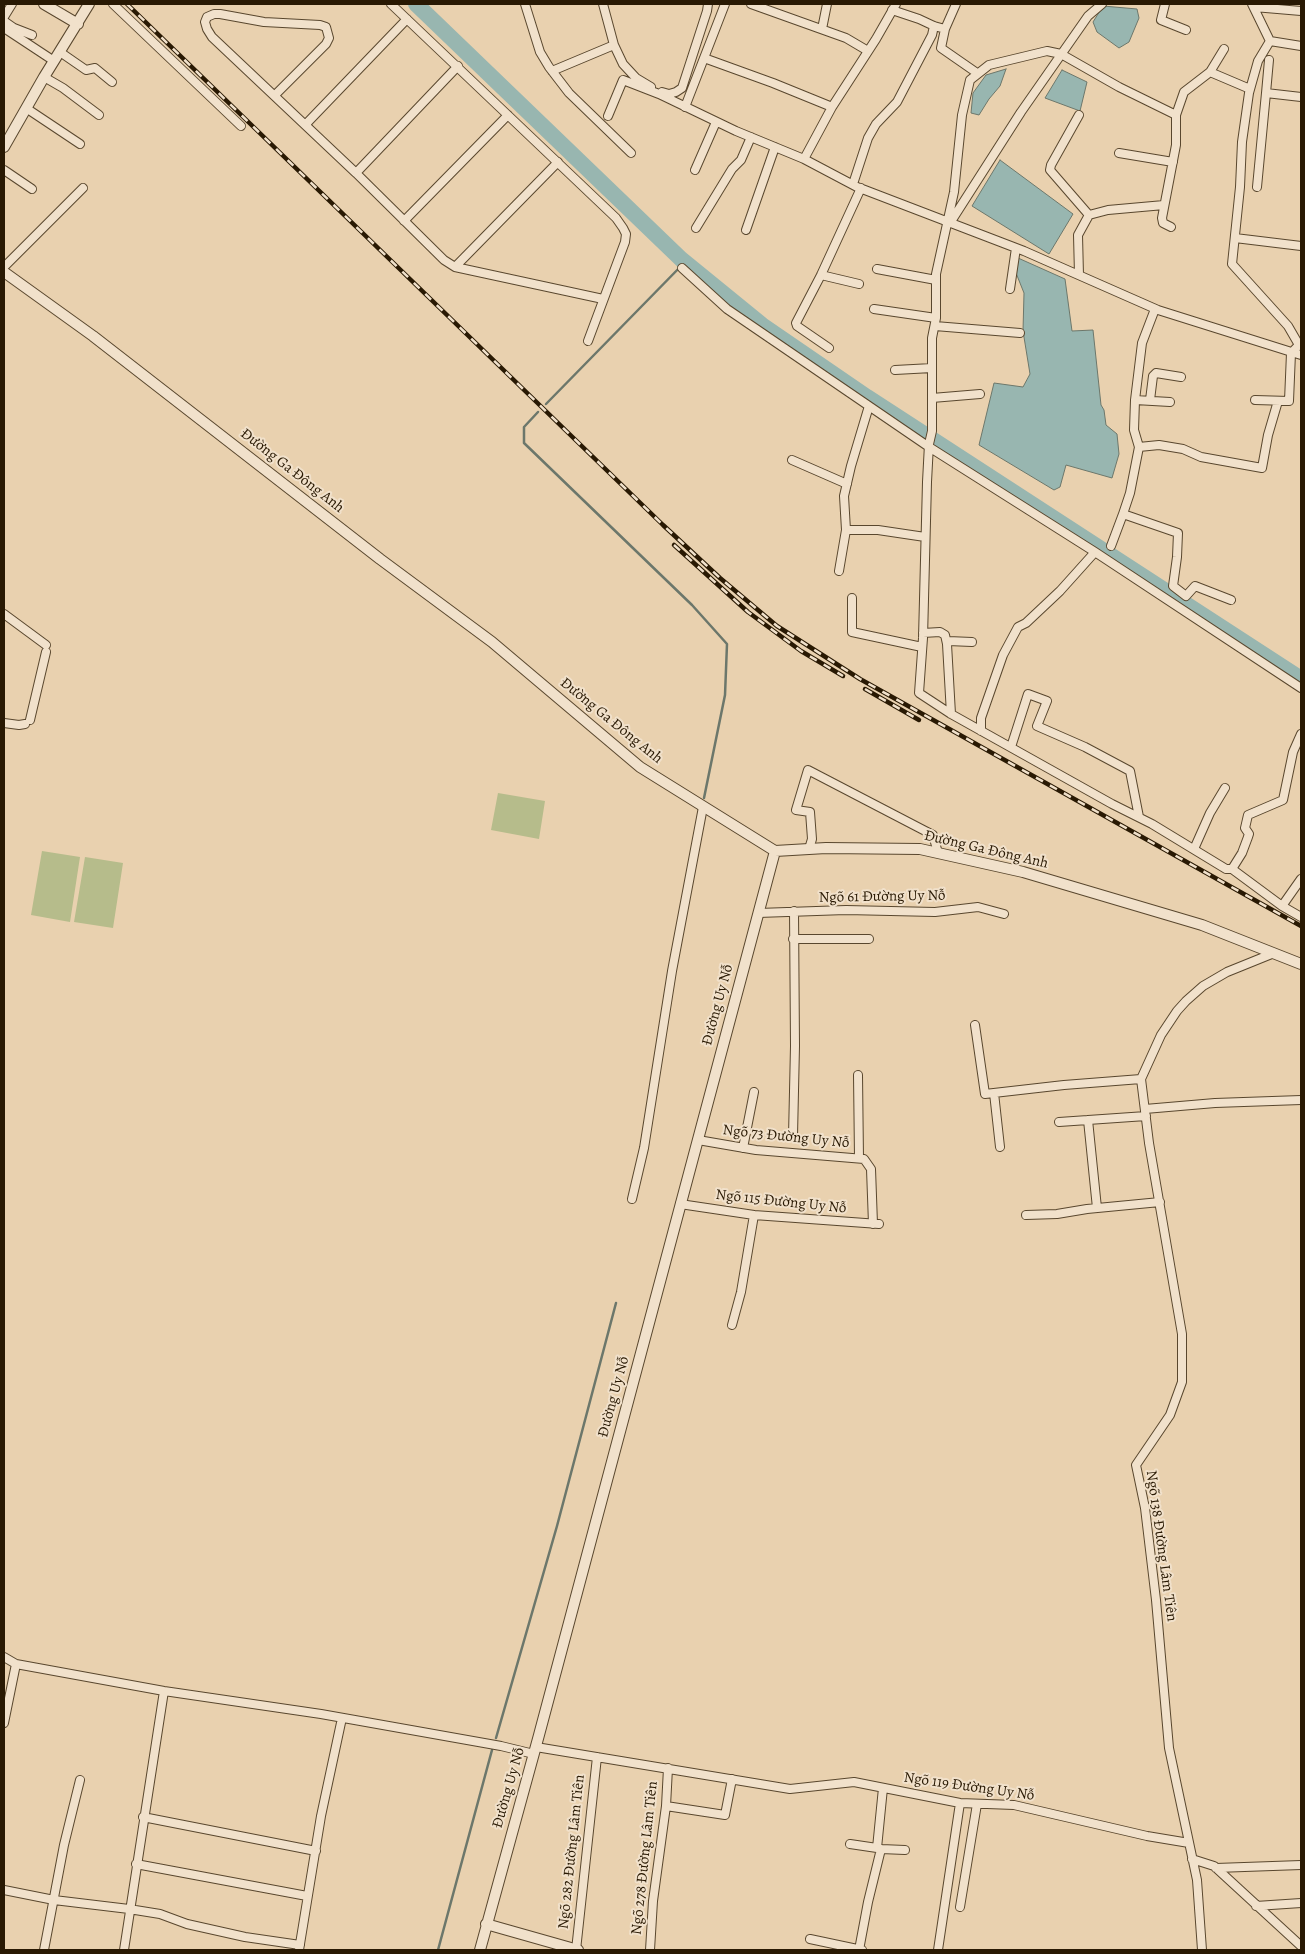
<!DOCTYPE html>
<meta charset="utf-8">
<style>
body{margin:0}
#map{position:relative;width:1305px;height:1954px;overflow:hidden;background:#e9d1af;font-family:Alegreya,serif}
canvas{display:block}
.frame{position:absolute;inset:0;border:5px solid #291903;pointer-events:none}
</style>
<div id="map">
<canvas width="1305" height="1954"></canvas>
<div class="frame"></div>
</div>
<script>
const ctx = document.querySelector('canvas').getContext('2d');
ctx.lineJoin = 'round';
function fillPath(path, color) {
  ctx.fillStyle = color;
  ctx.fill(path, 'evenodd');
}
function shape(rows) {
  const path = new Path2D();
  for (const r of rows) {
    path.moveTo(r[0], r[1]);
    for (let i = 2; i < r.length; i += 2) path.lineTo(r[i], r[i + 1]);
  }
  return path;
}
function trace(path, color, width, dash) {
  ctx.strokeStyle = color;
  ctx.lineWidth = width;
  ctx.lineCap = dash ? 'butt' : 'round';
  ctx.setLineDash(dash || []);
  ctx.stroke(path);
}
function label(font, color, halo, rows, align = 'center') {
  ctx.font = font + ' Alegreya,serif';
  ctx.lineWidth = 4;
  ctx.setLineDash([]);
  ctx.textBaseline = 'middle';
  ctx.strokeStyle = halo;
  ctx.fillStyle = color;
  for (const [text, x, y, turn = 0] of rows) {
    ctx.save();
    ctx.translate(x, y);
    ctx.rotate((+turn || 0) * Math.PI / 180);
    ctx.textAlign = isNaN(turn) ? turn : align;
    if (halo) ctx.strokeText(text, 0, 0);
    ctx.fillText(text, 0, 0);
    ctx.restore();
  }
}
const green = shape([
 [498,793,545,801,539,839,491,830],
 [42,851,80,857,70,922,31,915],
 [85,857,123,863,113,928,74,922]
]);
const water = shape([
 [1103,6,1137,9,1139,18,1129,42,1119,48,1097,32,1093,22,1103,6],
 [1006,69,1000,86,989,99,979,115,971,113,973,93,986,75,1006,69],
 [1062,70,1087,82,1080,111,1045,98,1062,70],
 [1000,160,1073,214,1049,254,972,206,1000,160],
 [1018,258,1065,279,1072,331,1093,330,1101,405,1104,410,1106,425,1117,434,1119,454,1112,478,1066,465,1060,487,1054,490,979,445,994,383,1023,387,1030,374,1023,331,1024,293,1016,273,1018,258]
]);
const stream = shape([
 [546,404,685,262],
 [538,412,524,427,524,443,692,605,727,644,725,695,704,798],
 [496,1738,557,1526,616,1303],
 [438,1950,492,1750]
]);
const river = shape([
 [416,4,681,259,762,325,867,397,1301,679]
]);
const minor = shape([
 [113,4,241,126],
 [391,4,616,218,623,228,626,234,625,242,588,341],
 [525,4,540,52,549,67,569,93,631,153],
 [603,4,614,45,623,64,636,78,651,87],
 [751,4,846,38,868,51],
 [1165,4,1161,20,1186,30],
 [1252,4,1270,41],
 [1254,7,1301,11],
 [892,10,919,19,934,26,945,29,941,48,977,73],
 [4,17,12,4],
 [4,21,14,28,32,35],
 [4,28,54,61],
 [822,29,827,4],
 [945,29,956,4],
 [1270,41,1301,46],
 [60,52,86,70,95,68,112,82],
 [704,58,773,83,832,107],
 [552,71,614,45],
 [1210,72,1224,49],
 [44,77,63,88,99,115],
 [662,92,669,94,676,92,682,88,707,11,708,4],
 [1266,93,1269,60],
 [275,95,326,44,329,38,326,27,320,25,264,22,220,14,214,14,207,17,205,22,207,29,212,37,356,173,444,260,455,267,603,299],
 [685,107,725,4],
 [26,108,80,144],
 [1079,115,1051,165,1050,170,1089,215],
 [1176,115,1119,87,1061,54,1047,51,989,65,970,80,962,115,954,192,936,274,936,318,932,338,932,431,929,444,927,482,923,638,919,693,951,714,1112,804,1152,824,1226,869,1232,869,1282,906,1301,917],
 [608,116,623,80,659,94,736,131,804,159,857,187,1024,251,1158,310,1301,355],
 [306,124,407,19],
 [1119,153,1173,162],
 [804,159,832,107,876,39,896,4],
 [4,170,32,189],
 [695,170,716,122],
 [356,173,458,66],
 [853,184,868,138,876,124,897,102,932,35,934,26],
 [1257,187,1266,93,1301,97],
 [404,221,508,115],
 [950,223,1021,112,1088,16,1102,4],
 [1171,227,1163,223,1162,218,1176,145,1176,115,1184,92,1210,72,1250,89],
 [696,228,732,169,741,160,751,137],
 [746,230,775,147],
 [1235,238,1301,246],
 [4,267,83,188],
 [455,267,558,162],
 [682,268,727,309,929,447,1095,552,1301,688],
 [877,269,936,280],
 [821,275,859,284],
 [1079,275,1078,235,1089,215,1108,210,1164,205],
 [1010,289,1016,248],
 [874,309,936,318],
 [935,326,1020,333],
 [829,348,797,326,796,323,821,275,861,188],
 [895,370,932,368],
 [932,398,980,394],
 [1135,400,1170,402],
 [1150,400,1153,376,1156,373,1181,377],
 [1255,400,1289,401,1291,353,1299,345,1288,326,1232,264,1240,187,1242,142,1249,93,1258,61,1270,41],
 [1139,447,1159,445,1183,449,1201,457,1262,468,1268,435,1278,401],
 [792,460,847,484],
 [1123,514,1130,493,1139,447,1134,430,1135,400,1142,343,1155,309],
 [846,530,878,530,925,537],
 [1111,546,1123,514,1178,533,1177,557,1173,586,1186,596,1195,586,1231,600],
 [839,571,846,530,844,496,851,466,869,406],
 [852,598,852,632,922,647],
 [4,614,46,645],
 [923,633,940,632,945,635,947,644],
 [951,714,947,644,948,641,972,642],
 [30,720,46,652],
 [4,723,19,725,25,724],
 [981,731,981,718,1003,655,1018,627,1026,623,1060,591,1095,552],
 [1011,747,1028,694,1047,701,1037,726,1085,747,1130,771,1139,817],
 [809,849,812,839,810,812,796,810,808,770,933,835,938,853],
 [1194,849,1210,813,1225,788],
 [1232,869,1242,853,1248,837,1249,834,1245,828,1248,815,1283,800,1293,752,1301,734],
 [1282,906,1301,879],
 [758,913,846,910,935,912,978,907,1004,914],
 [793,939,869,939],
 [975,1025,985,1094,1064,1085,1141,1079],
 [858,1075,859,1158],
 [994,1093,1000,1147],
 [1145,1109,1215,1103,1301,1100],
 [1088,1120,1097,1208],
 [1059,1122,1146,1116],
 [793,1136,795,1046,794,911],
 [698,1140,756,1150,864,1159,871,1169,873,1224],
 [743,1148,754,1092],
 [632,1199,644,1148,672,971,703,807],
 [680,1204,754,1215,879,1224],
 [1026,1215,1057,1214,1087,1209,1160,1202],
 [732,1325,741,1292,754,1215],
 [4,1657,16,1664,164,1691,321,1714,501,1746,534,1754],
 [4,1723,16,1664],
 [536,1747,790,1789,854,1782,960,1803,1014,1805,1147,1836,1189,1843],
 [666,1806,725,1815,732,1779],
 [143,1817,316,1851],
 [850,1844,877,1848],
 [881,1849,905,1850],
 [1192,1859,1214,1866,1301,1946],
 [136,1864,307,1896],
 [1216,1868,1301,1865],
 [4,1890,54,1900,129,1909,160,1914,187,1924,245,1937,300,1945],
 [1256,1906,1301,1903],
 [960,1907,977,1804],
 [810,1939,862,1950],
 [44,1950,64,1845,80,1780],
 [124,1950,164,1691],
 [299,1950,321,1816,342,1718],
 [576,1950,597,1757],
 [650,1950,653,1901,666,1806,668,1768],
 [859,1950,868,1902,881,1849,877,1848,883,1788],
 [938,1950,960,1803],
 [1202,1950,1197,1880,1169,1748,1156,1600,1145,1508,1136,1465,1170,1415,1182,1382,1182,1334,1149,1143,1141,1079,1161,1035,1177,1011,1186,1001,1203,986,1227,972,1274,953]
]);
const tertiary = shape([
 [44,4,78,24],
 [4,147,44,77,89,4],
 [4,272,93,336,380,559,492,642,640,767,775,851,826,848,920,849,1023,872,1202,925,1301,964],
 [486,1924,578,1950],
 [480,1950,539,1735,775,851]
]);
const rail = shape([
 [127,4,663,525,720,578,777,626,860,679,1301,926],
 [674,545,748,612,801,651,843,676],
 [865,689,919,720]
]);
const streetNames = [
 ["Đường Ga Đông Anh",292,471,38],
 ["Đường Ga Đông Anh",611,721,39],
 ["Đường Ga Đông Anh",986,850,13],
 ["Ngõ 61 Đường Uy Nỗ",882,897,-1],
 ["Đường Uy Nỗ",718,1005,-75],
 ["Ngõ 73 Đường Uy Nỗ",786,1137,6],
 ["Ngõ 115 Đường Uy Nỗ",781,1202,6],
 ["Đường Uy Nỗ",614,1397,-75],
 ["Ngõ 138 Đường Lâm Tiên",1161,1546,82],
 ["Ngõ 119 Đường Uy Nỗ",969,1787,8],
 ["Đường Uy Nỗ",509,1788,-74],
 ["Ngõ 282 Đường Lâm Tiên",572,1852,-84],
 ["Ngõ 278 Đường Lâm Tiên",645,1858,-84]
];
fillPath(green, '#b6bc8b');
fillPath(water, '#98b6b0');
trace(water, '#6c776b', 1);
trace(stream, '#6c776b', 2.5);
trace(river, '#98b6b0', 16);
trace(minor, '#59472e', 10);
trace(tertiary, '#59472e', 12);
trace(minor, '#f1e1cb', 8);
trace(tertiary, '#f1e1cb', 10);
trace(rail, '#291903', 4.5);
trace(rail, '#f1e1cb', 2.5, [8]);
label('15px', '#291903', '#f1e1cb', streetNames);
</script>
